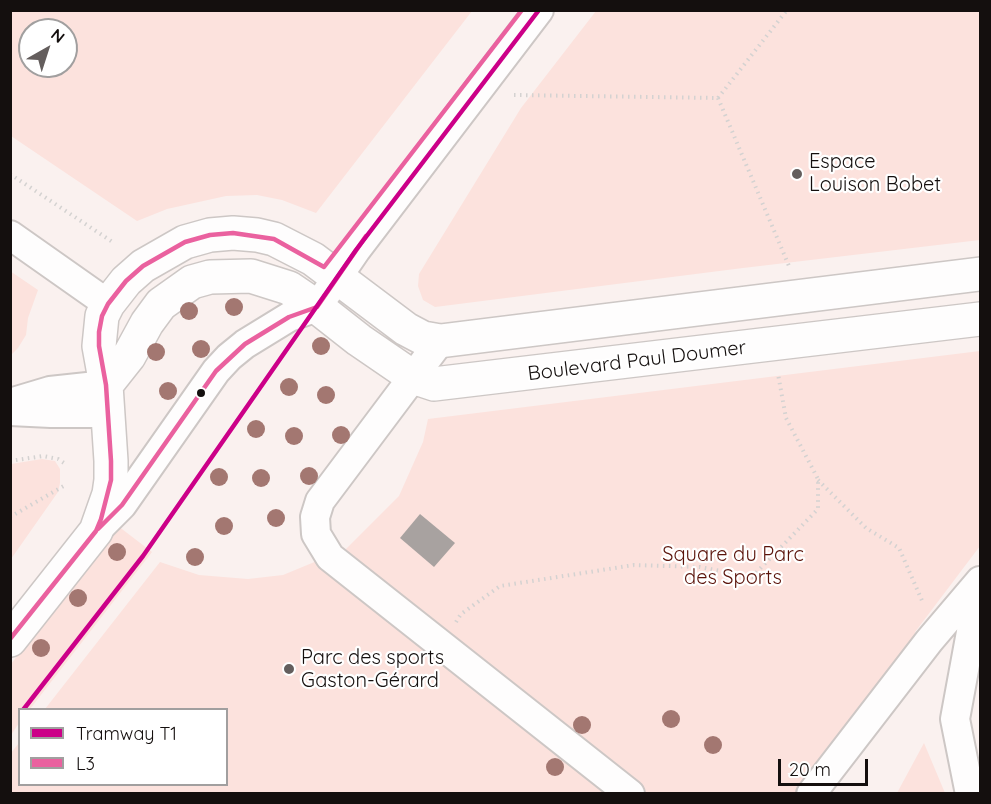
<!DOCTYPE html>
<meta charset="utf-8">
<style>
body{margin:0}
#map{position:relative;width:991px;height:804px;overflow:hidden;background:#faf1ef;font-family:Quicksand,sans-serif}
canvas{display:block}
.frame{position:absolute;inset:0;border:12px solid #140f0e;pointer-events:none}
.legend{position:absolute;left:18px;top:708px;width:210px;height:78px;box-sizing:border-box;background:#fff;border:2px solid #a19f9f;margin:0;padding:8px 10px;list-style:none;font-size:18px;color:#140f0e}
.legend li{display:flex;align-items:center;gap:12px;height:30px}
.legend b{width:30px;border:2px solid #a19f9f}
.north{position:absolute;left:18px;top:18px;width:60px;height:60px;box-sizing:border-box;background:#fff;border:2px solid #a19f9f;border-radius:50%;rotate:39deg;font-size:16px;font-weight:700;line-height:24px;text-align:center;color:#140f0e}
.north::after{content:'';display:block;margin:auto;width:21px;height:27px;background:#645e5d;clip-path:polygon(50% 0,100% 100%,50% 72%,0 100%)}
.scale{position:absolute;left:778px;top:759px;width:90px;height:27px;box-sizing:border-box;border:3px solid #140f0e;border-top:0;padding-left:8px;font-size:18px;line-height:21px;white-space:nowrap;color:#140f0e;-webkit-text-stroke:4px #fff;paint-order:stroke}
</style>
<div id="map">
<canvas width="991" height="804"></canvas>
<div class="frame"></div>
<ul class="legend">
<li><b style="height:8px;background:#c08"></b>Tramway T1</li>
<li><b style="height:8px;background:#ea619f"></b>L3</li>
</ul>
<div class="north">N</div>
<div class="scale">20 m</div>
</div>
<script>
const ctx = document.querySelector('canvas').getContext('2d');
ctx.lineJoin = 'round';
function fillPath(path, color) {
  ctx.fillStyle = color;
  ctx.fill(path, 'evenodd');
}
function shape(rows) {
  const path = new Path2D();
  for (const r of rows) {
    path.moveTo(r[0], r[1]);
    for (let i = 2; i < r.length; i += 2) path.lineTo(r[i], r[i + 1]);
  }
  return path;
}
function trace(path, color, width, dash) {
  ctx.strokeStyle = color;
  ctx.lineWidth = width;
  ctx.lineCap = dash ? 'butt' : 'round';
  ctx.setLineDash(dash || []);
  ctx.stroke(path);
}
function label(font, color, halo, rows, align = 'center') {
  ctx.font = font + ' Quicksand,sans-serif';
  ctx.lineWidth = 4.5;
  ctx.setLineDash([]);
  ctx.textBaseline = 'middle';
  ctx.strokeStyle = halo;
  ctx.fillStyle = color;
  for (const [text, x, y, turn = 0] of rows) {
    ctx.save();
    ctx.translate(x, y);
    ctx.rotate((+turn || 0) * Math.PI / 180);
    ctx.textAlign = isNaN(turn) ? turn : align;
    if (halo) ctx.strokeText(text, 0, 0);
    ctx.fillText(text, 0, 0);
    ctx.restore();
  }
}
const green = shape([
 [10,11,11,10,472,11,316,213,282,200,257,195,226,196,167,209,137,221,11,136],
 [30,30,66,30,66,66,30,66],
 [596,11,980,11,980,240,743,268,435,307,423,300,418,286,419,274,521,108],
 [10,271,38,290,28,318,26,335,18,348,11,355],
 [980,351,980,546,915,632,915,652,801,793,11,793,10,754,19,743,20,784,226,784,226,710,45,709,160,562,199,575,248,579,283,575,346,549,399,496,423,442,428,419],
 [42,459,55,461,60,469,60,483,58,492,11,559,11,464],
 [118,526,152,552,30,709,20,710,19,723,11,735,11,664],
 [924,743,945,793,897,793]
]);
const building = shape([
 [420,514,455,543,434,567,400,538]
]);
const path = shape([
 [514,95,718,98,789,266],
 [718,98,787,10],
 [10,174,114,243],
 [10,461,43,456,58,459,67,465],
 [818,480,866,528,899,548,923,603],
 [10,517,67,484],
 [456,622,461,614,500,586,634,565,700,567,752,577,818,509,818,479,786,418,778,374]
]);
const minor = shape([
 [10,235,108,304],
 [440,341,320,501,315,517,316,534,330,557,630,794],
 [10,403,50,391,106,385],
 [10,411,51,413,107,413],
 [96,531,122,505,216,371,229,357,245,344,289,317,317,307,356,250,539,10],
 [811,794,929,641,980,581],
 [970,794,955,719,980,583]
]);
const major = shape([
 [106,385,129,356,147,323,161,304,192,282,210,277,251,276,289,288,317,307,359,340,413,377,434,384,980,319],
 [10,640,96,531,109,494,111,480,111,461,106,385,99,346,102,316,108,304,126,281,143,266,185,242,210,235,233,233,257,235,274,239,313,259,406,329,423,338,440,341,980,274]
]);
const bus1 = shape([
 [98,529,122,505,216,371,245,344,289,317,317,307,366,236],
 [10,639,96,531,101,519,111,480,111,461,106,385,99,346,99,332,102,316,108,304,126,281,143,266,185,242,210,235,233,233,274,239,324,267,522,10]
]);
const tram1 = shape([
 [23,710,143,556,356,250,539,10]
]);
const trees = [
 [234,307],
 [189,311],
 [321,346],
 [201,349],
 [156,352],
 [289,387],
 [168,391],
 [326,395],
 [256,429],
 [341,435],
 [294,436],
 [309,476],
 [219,477],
 [261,478],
 [276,518],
 [224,526],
 [117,552],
 [195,557],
 [78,598],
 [41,648],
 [671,719],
 [582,725],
 [713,745],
 [555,767]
];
const markers = [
 [797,174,6,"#645e5d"],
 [201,393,5,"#140f0e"],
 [289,669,6,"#645e5d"]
];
const poiNames = [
 ["Espace",809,162],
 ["Louison Bobet",809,185],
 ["Parc des sports",301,658],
 ["Gaston-Gérard",301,681]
];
const streetNames = [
 ["Boulevard Paul Doumer",637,361,-7]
];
const parkNames = [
 ["Square du Parc",733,555],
 ["des Sports",733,578]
];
fillPath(green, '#fce2dd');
fillPath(building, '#a8a2a0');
trace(minor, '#cdc7c5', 32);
trace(major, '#cdc7c5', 36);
trace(path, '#d4d2d1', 4, [1.5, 4.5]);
trace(minor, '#fefdfd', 28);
trace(major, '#fefdfd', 33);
trace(bus1, '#ea619f', 4.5);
trace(tram1, '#c08', 4.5);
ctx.fillStyle = '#a37771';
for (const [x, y] of trees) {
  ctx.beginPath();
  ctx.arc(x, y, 9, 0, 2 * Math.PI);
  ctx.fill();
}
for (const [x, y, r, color] of markers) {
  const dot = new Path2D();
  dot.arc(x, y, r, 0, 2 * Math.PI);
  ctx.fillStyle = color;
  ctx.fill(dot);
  trace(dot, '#fff', 2);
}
label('20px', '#140f0e', '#fff', poiNames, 'left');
label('20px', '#140f0e', '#fff', streetNames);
label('20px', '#5b130a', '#fff', parkNames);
</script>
